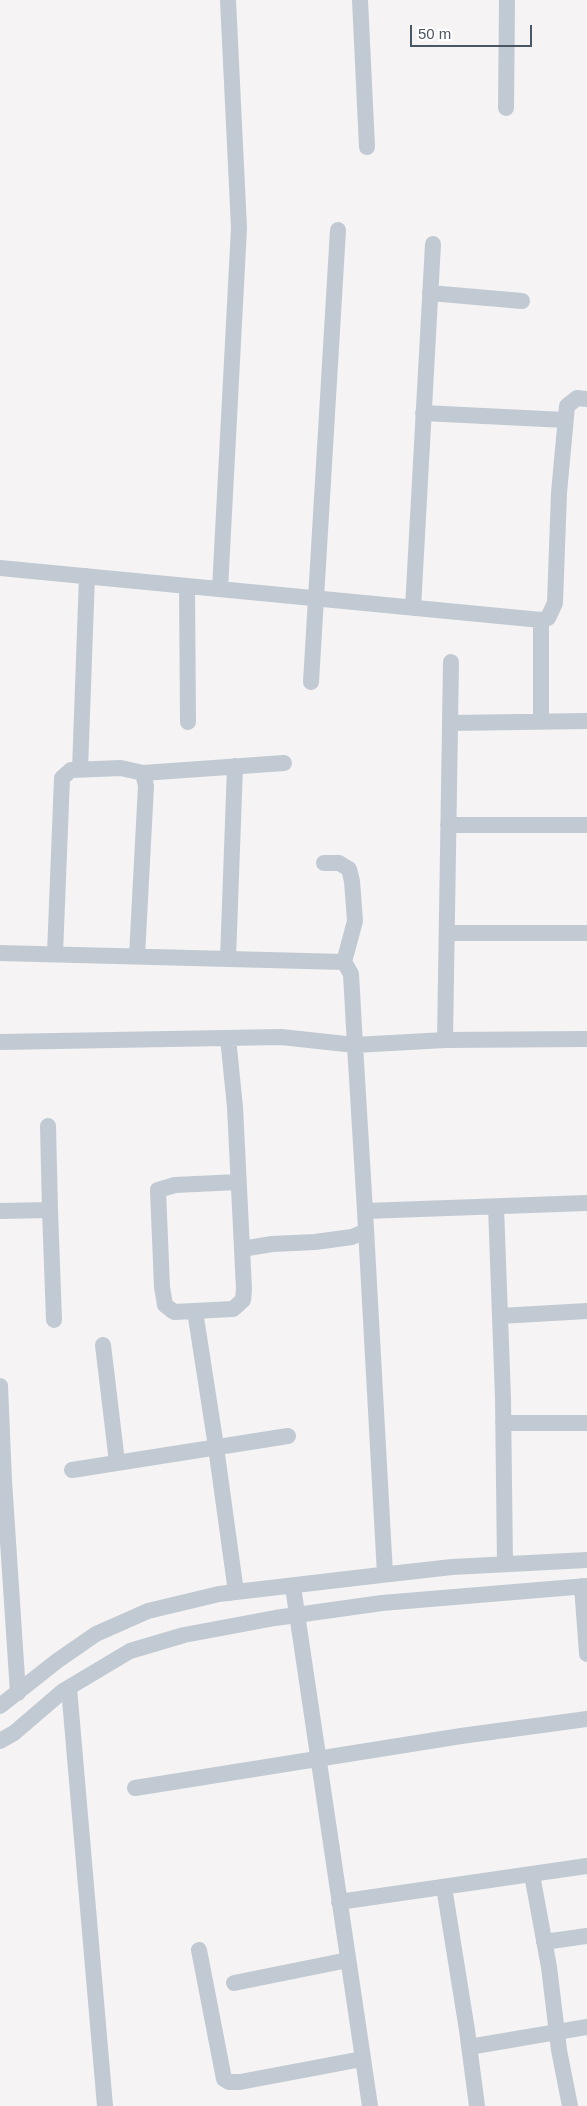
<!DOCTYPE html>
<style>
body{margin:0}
#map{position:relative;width:587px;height:2106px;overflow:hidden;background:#f5f3f3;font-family:Arial,sans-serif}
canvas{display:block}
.scale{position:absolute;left:410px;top:25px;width:122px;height:22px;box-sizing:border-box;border:2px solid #4a5661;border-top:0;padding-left:6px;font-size:15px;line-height:18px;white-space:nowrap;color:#4a5661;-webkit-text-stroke:4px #fff;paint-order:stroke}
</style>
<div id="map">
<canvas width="587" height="2106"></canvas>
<div class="scale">50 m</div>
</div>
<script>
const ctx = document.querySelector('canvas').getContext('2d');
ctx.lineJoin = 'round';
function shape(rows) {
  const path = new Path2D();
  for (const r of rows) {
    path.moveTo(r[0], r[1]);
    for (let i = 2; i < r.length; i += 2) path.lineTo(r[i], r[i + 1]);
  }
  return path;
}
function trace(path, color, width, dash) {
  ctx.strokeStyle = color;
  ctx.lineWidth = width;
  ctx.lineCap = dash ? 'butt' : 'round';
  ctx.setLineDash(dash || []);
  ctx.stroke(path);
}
const minor = shape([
 [360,0,367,147],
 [506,108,507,0],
 [430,293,522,301],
 [423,413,565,420],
 [0,568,541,620,548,618,555,603,559,493,567,406,577,398,587,399],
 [187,586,188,722],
 [220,589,239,228,228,0],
 [413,608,433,244],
 [541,620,541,720],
 [311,682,338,230],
 [450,723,587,721],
 [80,769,87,576],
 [143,773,284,763],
 [448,825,587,825],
 [324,863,339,863,349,869,352,881,355,921,344,962],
 [447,933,587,933],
 [0,953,344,962],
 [55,954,62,778,71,770,121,768,143,773,146,786,137,956],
 [228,959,235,766],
 [344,962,351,974,355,1045,445,1040,587,1039],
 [228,1038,235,1107,244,1289,243,1300,233,1309,174,1312,165,1305,162,1287,158,1190,175,1185,238,1182],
 [445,1040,451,662],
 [0,1042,281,1037,355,1045,365,1211],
 [48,1126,50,1210],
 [496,1207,503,1398,505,1564],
 [0,1211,50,1210,54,1320],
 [242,1249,272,1244,315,1242,352,1237,366,1231],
 [195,1311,215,1440,236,1592],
 [500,1316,587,1311],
 [103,1345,117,1462],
 [0,1386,4,1481,18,1693],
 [503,1423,587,1423],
 [72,1470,288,1436],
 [385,1574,365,1211,587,1203],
 [582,1586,587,1654],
 [293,1587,370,2106],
 [69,1688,105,2106],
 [0,1706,57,1661,96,1634,148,1611,219,1594,381,1575,452,1567,587,1560],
 [0,1741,14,1733,63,1691,130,1651,184,1635,275,1618,382,1603,587,1586],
 [135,1788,461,1736,587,1719],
 [532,1875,549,1967,559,2050,570,2106],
 [444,1887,467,2030,477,2106],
 [339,1902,587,1866],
 [544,1942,587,1936],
 [199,1950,224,2079,229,2082,240,2082,362,2059],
 [234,1983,348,1960],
 [469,2047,587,2027]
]);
trace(minor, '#c1cad2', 16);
</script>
